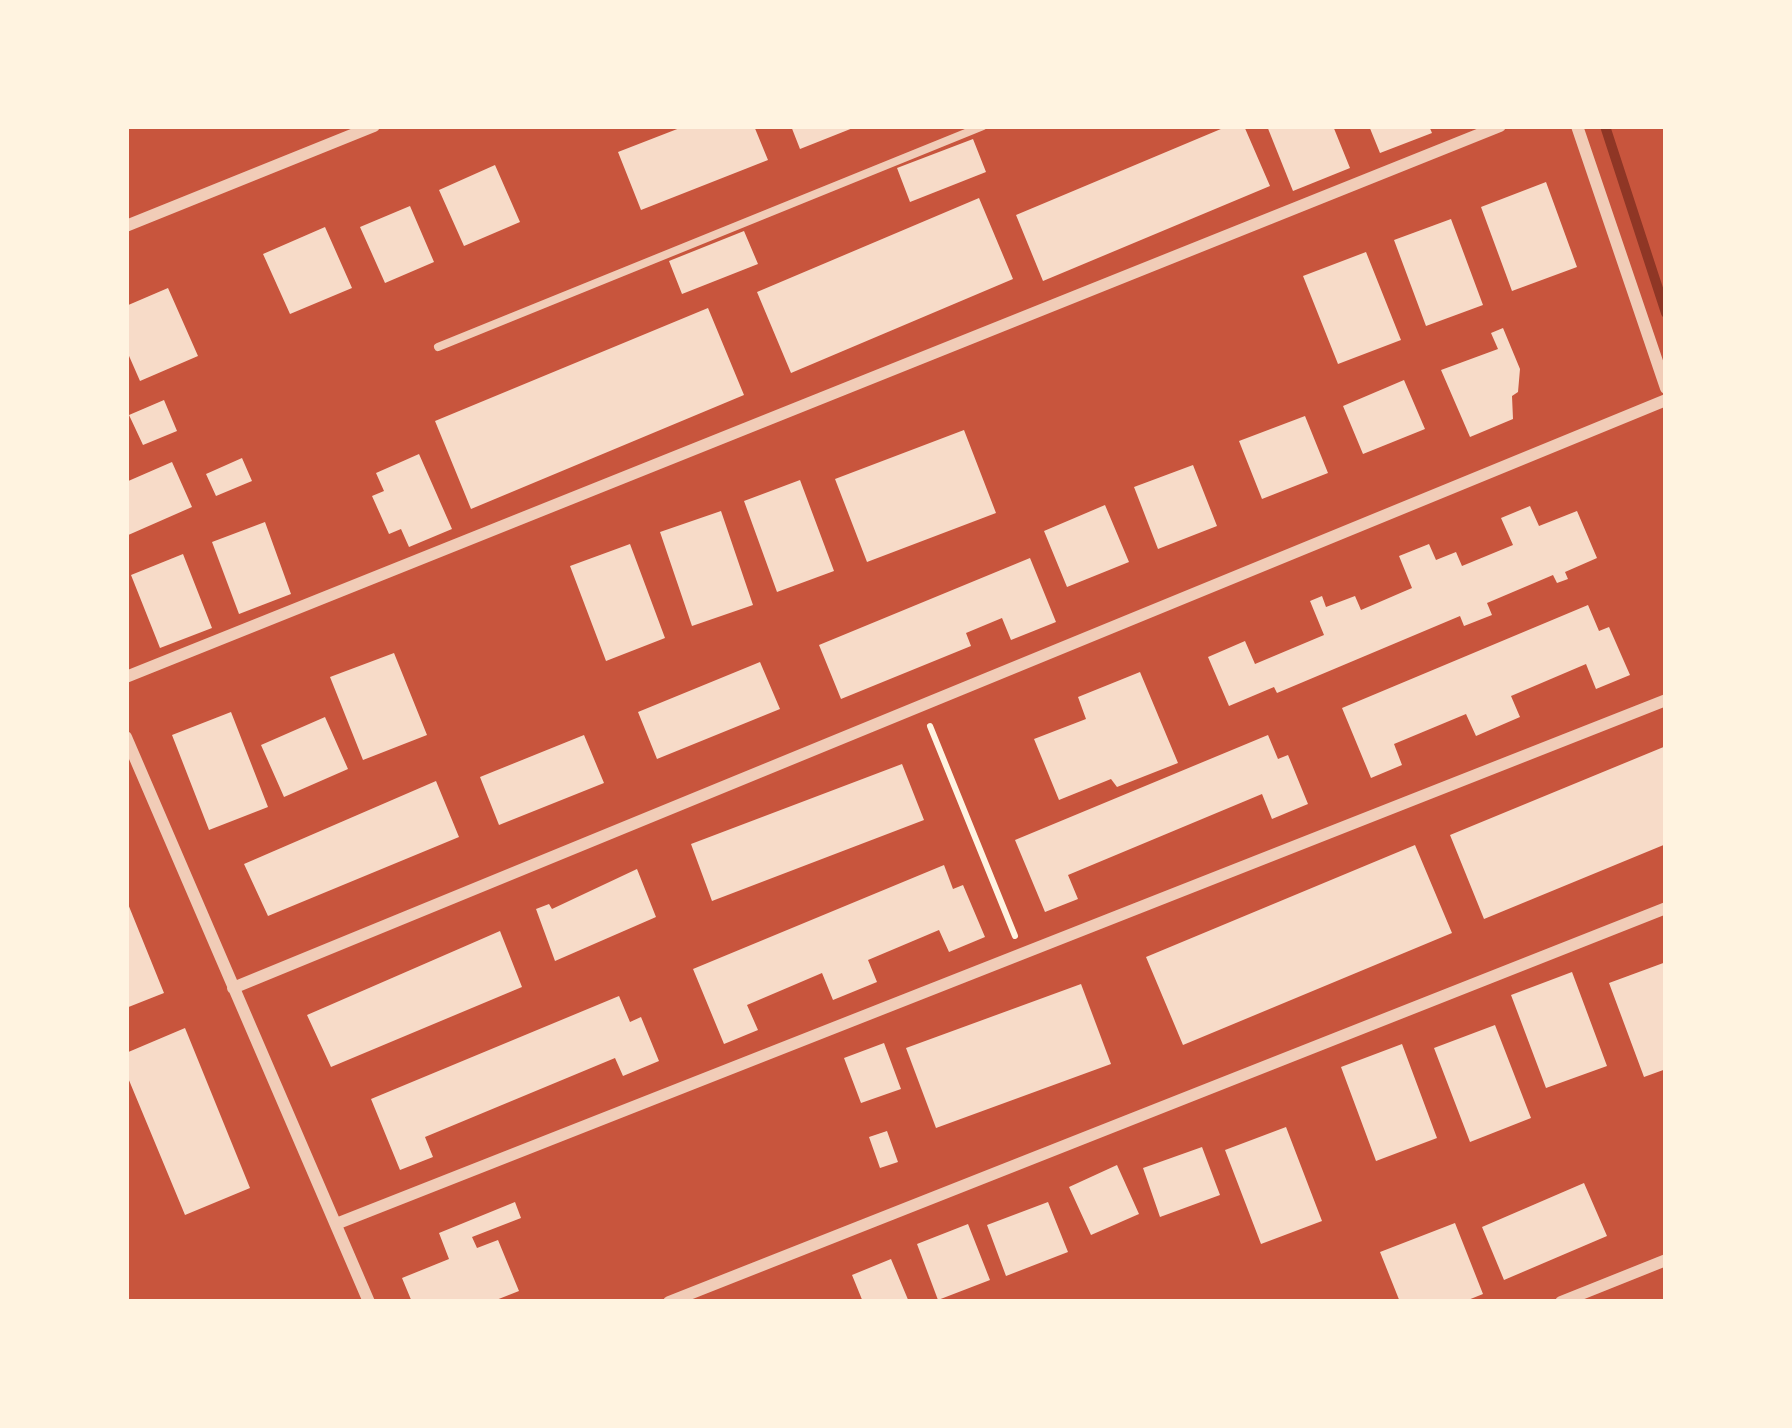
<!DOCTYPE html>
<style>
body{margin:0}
#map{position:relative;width:1792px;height:1428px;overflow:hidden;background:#c8553d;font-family:Rubik,sans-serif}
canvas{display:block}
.frame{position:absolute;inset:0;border:129px solid #fff3e0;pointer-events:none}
</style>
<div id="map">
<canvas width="1792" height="1428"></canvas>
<div class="frame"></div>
</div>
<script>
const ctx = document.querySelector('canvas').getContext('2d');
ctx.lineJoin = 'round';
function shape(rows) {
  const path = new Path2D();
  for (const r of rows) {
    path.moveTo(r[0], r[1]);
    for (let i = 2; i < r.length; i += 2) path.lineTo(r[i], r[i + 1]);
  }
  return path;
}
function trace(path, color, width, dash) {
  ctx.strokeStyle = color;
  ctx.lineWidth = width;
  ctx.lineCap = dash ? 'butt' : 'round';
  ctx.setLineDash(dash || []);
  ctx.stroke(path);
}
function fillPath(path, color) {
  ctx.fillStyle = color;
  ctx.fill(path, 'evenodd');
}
const stream = shape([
 [1605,126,1666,313]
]);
const building = shape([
 [685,126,754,126,768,160,641,210,618,152],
 [791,126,858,126,800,149],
 [1228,126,1244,126,1270,186,1043,281,1016,215],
 [1267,126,1333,126,1350,168,1293,191],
 [1369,126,1429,126,1432,133,1380,153],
 [973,139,986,172,910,202,897,168],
 [495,165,520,222,464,246,439,190],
 [1546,182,1577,267,1512,291,1481,207],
 [979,198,1013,279,791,373,757,292],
 [410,206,434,262,385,283,360,227],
 [1451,219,1483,305,1426,326,1394,240],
 [325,227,352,288,290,314,263,254],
 [744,231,758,264,682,294,669,261],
 [1366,252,1401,340,1338,364,1303,276],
 [168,288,198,356,140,381,126,349,126,306],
 [708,308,744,395,471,509,435,421],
 [1503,328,1520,369,1518,392,1512,396,1513,419,1470,437,1441,370,1498,349,1491,333],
 [1404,380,1425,429,1363,454,1343,406],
 [164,400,177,431,143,445,129,415],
 [1305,416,1328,473,1262,499,1239,441],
 [964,430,996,513,867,562,835,479],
 [419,454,452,529,409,547,401,529,389,534,372,496,384,491,376,473],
 [242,458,252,481,216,496,206,474],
 [172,462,192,507,126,536,126,482],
 [1193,465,1217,526,1158,549,1134,487],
 [800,480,834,571,777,592,744,501],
 [1105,505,1129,562,1067,587,1044,531],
 [1530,506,1539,526,1577,511,1597,558,1565,572,1568,579,1557,583,1553,575,1487,603,1492,615,1464,626,1460,616,1277,693,1274,687,1229,706,1208,657,1245,641,1255,664,1324,635,1310,601,1322,596,1326,607,1355,596,1361,610,1412,588,1399,556,1429,544,1436,560,1456,552,1462,566,1513,545,1501,518],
 [721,511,753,605,692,626,660,532],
 [265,522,291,594,239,614,212,542],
 [630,544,665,638,606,661,570,566],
 [183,554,212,628,160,648,131,575],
 [1030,558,1056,622,1011,640,1002,618,966,633,971,646,841,699,819,645],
 [1588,605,1599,631,1609,627,1630,675,1596,689,1586,664,1511,696,1520,717,1476,736,1466,714,1394,744,1402,765,1371,778,1342,708],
 [394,653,427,735,363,760,330,677],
 [760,662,780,709,657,759,638,712],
 [1140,672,1178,763,1117,787,1111,779,1059,800,1034,739,1086,719,1078,697],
 [231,712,268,807,209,830,172,735],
 [325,717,348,769,284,797,261,745],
 [584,735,604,783,499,825,480,777],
 [1268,735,1278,759,1288,755,1308,804,1272,819,1262,794,1068,875,1078,899,1045,912,1015,840],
 [1666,746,1666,844,1484,919,1450,835],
 [902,764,924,820,712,901,691,844],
 [436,781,459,837,268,916,244,864],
 [1415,845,1452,933,1183,1045,1146,957],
 [944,865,953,889,963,885,985,937,949,952,939,930,868,960,877,982,833,1000,822,973,747,1005,758,1030,724,1044,693,969],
 [637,869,656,917,555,961,536,909,549,904,552,909],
 [126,899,164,993,126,1008],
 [500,931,522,987,331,1067,307,1015],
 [1666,962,1666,1069,1644,1077,1609,983],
 [1572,972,1607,1066,1546,1088,1511,995],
 [1081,984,1111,1064,936,1128,906,1048],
 [619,996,630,1022,641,1017,659,1061,623,1076,615,1058,425,1137,433,1157,400,1170,371,1099],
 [1495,1025,1531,1118,1470,1142,1434,1048],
 [185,1028,250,1188,185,1215,126,1073,126,1053],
 [884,1043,901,1089,861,1103,844,1058],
 [1402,1044,1437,1138,1376,1161,1341,1067],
 [1286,1127,1322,1221,1261,1244,1225,1150],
 [887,1131,898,1162,880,1168,869,1137],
 [1202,1147,1220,1195,1160,1217,1143,1168],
 [1117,1165,1139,1214,1091,1235,1069,1187],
 [1584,1183,1607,1236,1504,1280,1482,1227],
 [515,1202,521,1218,472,1237,477,1248,498,1240,519,1291,491,1302,412,1302,402,1278,449,1259,439,1233],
 [1048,1202,1068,1252,1006,1276,987,1225],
 [1455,1223,1483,1294,1463,1302,1400,1302,1380,1252],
 [968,1224,990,1280,938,1300,917,1244],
 [891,1259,909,1302,863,1302,852,1275]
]);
const path = shape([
 [930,726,1015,936]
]);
const service = shape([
 [438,347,983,126]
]);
const minor = shape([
 [1577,126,1666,388],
 [126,226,374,126],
 [126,677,1500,126],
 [126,737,369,1302],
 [233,988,1666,400],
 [336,1224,1666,700],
 [669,1302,1666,908],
 [1561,1302,1666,1260]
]);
trace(stream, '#8f3625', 10);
fillPath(building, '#f7dbc8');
trace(path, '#fff3e0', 6);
trace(service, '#f1ccb7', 8);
trace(minor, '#f1ccb7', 12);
</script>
